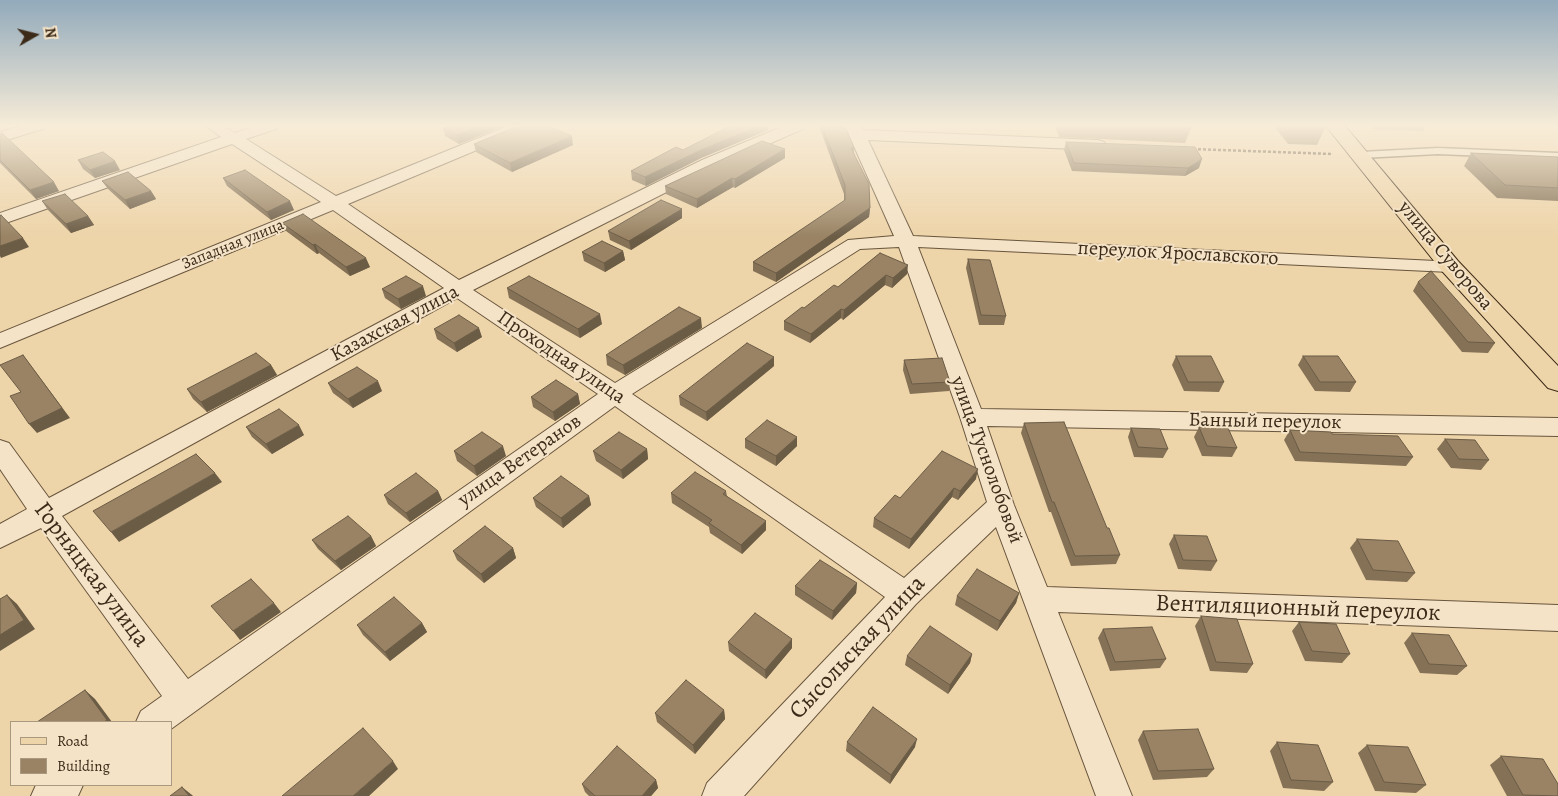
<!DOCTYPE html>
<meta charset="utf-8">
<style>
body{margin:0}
#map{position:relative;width:1558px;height:796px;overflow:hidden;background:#eed4a9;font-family:Alegreya,serif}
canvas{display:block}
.legend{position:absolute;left:10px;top:721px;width:162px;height:65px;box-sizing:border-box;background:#f4e3c7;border:1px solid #aa9981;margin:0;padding:6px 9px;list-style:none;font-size:15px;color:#3c2b19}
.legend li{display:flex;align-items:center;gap:10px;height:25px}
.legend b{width:25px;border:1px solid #aa9981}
.north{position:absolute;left:10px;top:10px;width:50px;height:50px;-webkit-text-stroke:4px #f4e3c7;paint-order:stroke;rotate:82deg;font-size:14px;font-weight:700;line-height:20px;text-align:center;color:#3c2b19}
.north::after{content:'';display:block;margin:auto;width:18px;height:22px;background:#3c2b19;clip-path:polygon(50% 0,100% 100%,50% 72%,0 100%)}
</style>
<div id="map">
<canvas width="1558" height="796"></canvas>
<ul class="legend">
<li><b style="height:6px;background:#eed4a9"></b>Road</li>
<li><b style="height:14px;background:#998364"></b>Building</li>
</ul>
<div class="north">N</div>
</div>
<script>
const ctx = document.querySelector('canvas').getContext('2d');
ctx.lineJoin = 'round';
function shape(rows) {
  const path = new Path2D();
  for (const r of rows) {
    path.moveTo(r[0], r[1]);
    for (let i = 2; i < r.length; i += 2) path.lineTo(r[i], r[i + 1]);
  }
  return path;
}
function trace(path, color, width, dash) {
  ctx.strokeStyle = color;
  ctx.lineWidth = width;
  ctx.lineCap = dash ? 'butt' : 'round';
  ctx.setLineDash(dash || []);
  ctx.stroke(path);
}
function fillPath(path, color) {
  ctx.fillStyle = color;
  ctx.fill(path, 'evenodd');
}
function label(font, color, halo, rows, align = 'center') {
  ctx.font = font + ' Alegreya,serif';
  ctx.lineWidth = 4;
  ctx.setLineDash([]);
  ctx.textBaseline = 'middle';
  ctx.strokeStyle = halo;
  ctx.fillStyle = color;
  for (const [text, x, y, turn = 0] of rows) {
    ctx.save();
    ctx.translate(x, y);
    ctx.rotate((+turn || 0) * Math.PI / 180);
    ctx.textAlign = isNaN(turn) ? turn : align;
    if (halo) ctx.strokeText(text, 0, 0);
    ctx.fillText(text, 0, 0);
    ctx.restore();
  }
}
const path = shape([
 [1193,149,1333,154]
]);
const lane = shape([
 [1438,148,1558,153,1558,159,1438,154,1361,158,1357,155,1361,152,1438,148]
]);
const street = shape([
 [21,126,45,126,43,129,0,142,0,132,21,126],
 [206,126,224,126,235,133,255,126,278,126,276,129,246,139,336,196,508,126,529,126,527,129,348,204,459,280,702,160,784,126,805,126,803,129,714,168,473,290,615,383,848,240,894,236,845,126,861,126,863,130,1098,140,1104,142,1106,145,1104,148,1098,150,868,140,913,236,1457,262,1460,266,1457,270,1450,272,918,247,981,409,1558,418,1558,436,987,426,1014,505,1047,587,1558,605,1558,631,1058,612,1132,796,1096,796,996,527,916,604,744,796,702,796,707,783,885,597,615,406,171,729,171,722,136,722,141,711,162,696,41,528,0,548,0,524,27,509,0,469,0,440,9,443,49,498,444,288,333,210,0,348,0,333,321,202,232,144,0,225,0,213,221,137,206,126],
 [899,247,960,417,987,502,904,578,632,394,860,249,899,247],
 [457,298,598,394,188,679,62,516,457,298],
 [36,785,83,785,78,796,31,796,36,785]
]);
const primary = shape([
 [1326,126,1345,126,1458,261,1558,366,1558,391,1548,388,1442,271,1326,126]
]);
const wall = shape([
 [504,126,459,144,445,136,443,128],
 [730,126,768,126,768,130,701,158,646,186,632,180,631,171,683,150],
 [819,126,845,126,854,148,854,153,870,208,869,217,776,282,753,271,753,262,844,201,844,194],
 [1055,126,1192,126,1185,143,1059,137],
 [1274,126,1326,126,1317,145,1288,144],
 [1370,126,1426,126,1423,131,1374,129],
 [0,134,59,191,36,199,0,163],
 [1066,142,1199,168,1185,176,1072,171,1064,150],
 [474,144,573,145,512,172,476,152],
 [785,149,785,158,735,188,733,187,697,208,666,194,665,186],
 [1471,153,1558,157,1558,201,1497,198,1464,166],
 [78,160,120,170,95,178,83,169],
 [223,178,294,210,271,220,227,186],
 [102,181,151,191,156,199,130,209,108,189],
 [42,201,88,216,94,225,71,233,48,210],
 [682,209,682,218,631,250,610,240,608,231],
 [282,223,370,267,350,276,319,253,317,254,286,231],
 [623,251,625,260,605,272,584,261,582,252],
 [880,253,907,274,892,288,885,285,843,320,841,318,810,343,784,330,784,321,838,287],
 [968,259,1006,316,1004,325,979,325,966,268],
 [1418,282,1495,343,1488,353,1462,352,1413,291],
 [507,288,602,324,580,338,509,298],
 [382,289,426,296,401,309,385,298],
 [702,328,625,375,607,365,606,355],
 [434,329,482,337,457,352,437,339],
 [1176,356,1224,382,1219,392,1184,391,1172,365],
 [1303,356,1356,382,1350,392,1315,391,1298,365],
 [904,360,950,382,949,391,910,394,903,370],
 [271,365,277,375,207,412,193,399,187,389],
 [774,366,707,421,680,405,679,396],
 [328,383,382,391,353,408,333,393],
 [578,394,580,404,555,421,533,407,531,397],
 [1024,423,1107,528,1120,555,1116,564,1071,566,1051,512,1049,512,1021,433],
 [246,427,304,435,272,454,252,437],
 [1199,427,1237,448,1232,457,1202,456,1194,437],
 [1131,428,1168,449,1163,458,1134,457,1128,437],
 [1290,430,1332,434,1413,457,1406,466,1295,461,1284,440],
 [745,439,797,446,776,466,745,448],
 [1445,439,1489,460,1481,470,1451,468,1437,449],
 [647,449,648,459,623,479,596,461,593,451],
 [454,451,506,456,477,476,457,461],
 [976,479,958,500,952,497,909,549,873,527,874,518],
 [438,491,442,500,410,522,388,504,384,495],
 [726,491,727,496,766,530,742,554,710,533,709,527,672,503,671,493],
 [589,496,591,505,563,528,536,507,533,498],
 [1174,535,1217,561,1211,571,1178,569,1169,544],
 [371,536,376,546,341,570,318,549,312,540],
 [1357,539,1415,573,1407,582,1366,580,1350,548],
 [513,548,516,558,484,583,457,560,453,551],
 [857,583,856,593,832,620,795,595,795,586],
 [1019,593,1016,603,997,631,955,605,957,596],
 [1201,616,1253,664,1247,673,1210,671,1195,626],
 [1299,622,1350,654,1342,663,1305,661,1292,631],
 [422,623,427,632,390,661,363,635,357,625],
 [1103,629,1166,659,1160,668,1110,671,1098,638],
 [1412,633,1467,666,1457,675,1420,673,1404,643],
 [728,642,792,648,766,679,729,651],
 [972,654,970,663,948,694,905,665,907,656],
 [724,710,725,719,695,754,657,722,655,713],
 [1143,731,1214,769,1207,777,1153,780,1138,740],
 [847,742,915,747,890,784,846,751],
 [1277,742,1333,782,1324,791,1283,788,1270,751],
 [1367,745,1426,785,1416,793,1375,791,1358,753],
 [1501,756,1558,796,1507,796,1490,765],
 [656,780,658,788,651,796,589,796,585,792,582,784]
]);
const shadedWall = shape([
 [481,126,504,126,459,144,457,135],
 [760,126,768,126,768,130,701,158,646,186,645,177,701,150],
 [572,136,573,145,512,172,510,163],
 [785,149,785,158,735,188,735,179],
 [1202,159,1199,168,1185,176,1188,168],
 [115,161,120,170,95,178,90,170],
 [732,178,733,187,697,208,697,199],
 [54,182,59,191,36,199,30,190],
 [151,191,156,199,130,209,125,200],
 [290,201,294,210,271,220,267,212],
 [870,208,869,217,776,282,776,273],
 [682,209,682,218,631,250,629,241],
 [88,216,94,225,71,233,66,224],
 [23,238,29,247,1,258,0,256,0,246],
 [315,244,319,253,317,254,313,245],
 [623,251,625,260,605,272,604,263],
 [366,258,370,267,350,276,346,267],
 [908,265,907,274,892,288,893,278],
 [886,275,885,285,843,320,844,310],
 [423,286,426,296,401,309,398,299],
 [841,309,841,318,810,343,811,334],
 [600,314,602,324,580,338,578,329],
 [701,318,702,328,625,375,623,365],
 [479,328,482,337,457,352,454,343],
 [23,355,70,418,37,433,29,424],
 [774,357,774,366,707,421,706,412],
 [271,365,277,375,207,412,201,402],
 [378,381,382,391,353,408,348,399],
 [578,394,580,404,555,421,553,412],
 [299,425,304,435,272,454,266,444],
 [797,437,797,446,776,466,776,456],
 [503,446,506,456,477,476,474,466],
 [647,449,648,459,623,479,621,470],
 [978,469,976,479,958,500,960,491],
 [215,473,222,482,119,542,111,532],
 [954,488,952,497,909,549,911,539],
 [438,491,442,500,410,522,406,513],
 [589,496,591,505,563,528,561,518],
 [766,521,766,530,742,554,741,545],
 [371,536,376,546,341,570,335,561],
 [513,548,516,558,484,583,481,574],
 [857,583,856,593,832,620,833,611],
 [1019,593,1016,603,997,631,1000,621],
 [7,595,17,604,35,629,0,651,0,635],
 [274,603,281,612,240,640,233,631],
 [422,623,427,632,390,661,385,652],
 [792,639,792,648,766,679,765,670],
 [972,654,970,663,948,694,950,685],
 [85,690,95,699,112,722,104,722],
 [724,710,725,719,695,754,693,745],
 [917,739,915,747,890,784,891,775],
 [393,761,398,769,369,796,353,796],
 [656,780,658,788,651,796,642,796],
 [182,787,192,795,193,796,189,796]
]);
const building = shape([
 [448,126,481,126,457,135,443,128,448,126],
 [518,126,549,126,572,136,510,163,474,144,518,126],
 [730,126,760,126,701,150,645,177,631,171,676,147,683,150,730,126],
 [822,126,845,126,854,148,851,148,869,184,870,208,776,273,753,262,845,200,845,185,822,126],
 [2,133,54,182,30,190,0,160,0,134,2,133],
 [762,141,785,149,735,179,732,178,697,199,665,186,762,141],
 [1066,142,1195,147,1202,159,1188,168,1074,163,1066,142],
 [103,152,115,161,90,170,78,160,103,152],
 [1471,153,1558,157,1558,188,1505,185,1471,153],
 [245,170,290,201,267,212,223,178,245,170],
 [128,172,151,191,125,200,102,181,128,172],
 [65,194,88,216,66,224,42,201,65,194],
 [661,200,682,209,629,241,608,231,661,200],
 [303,214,366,258,346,267,315,244,313,245,282,223,303,214],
 [1,215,23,238,0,246,0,216,1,215],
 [602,241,623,251,604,263,582,252,602,241],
 [880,253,908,265,893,278,886,275,844,310,841,309,811,334,784,321,802,307,804,308,834,285,838,287,880,253],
 [968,259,990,260,1006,316,981,315,968,259],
 [1431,271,1495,343,1468,342,1418,282,1431,271],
 [406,276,423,286,398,299,382,289,406,276],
 [529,276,600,314,578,329,507,288,529,276],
 [679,307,701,318,623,365,606,355,679,307],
 [459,315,479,328,454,343,434,329,459,315],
 [747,343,774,357,706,412,679,396,747,343],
 [256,353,271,365,201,402,187,389,256,353],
 [23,355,62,408,29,424,10,396,21,392,0,365,23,355],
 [1176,356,1211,356,1224,382,1188,382,1176,356],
 [1303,356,1338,356,1356,382,1320,382,1303,356],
 [942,358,950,382,912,384,904,360,942,358],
 [357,367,378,381,348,399,328,383,357,367],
 [556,380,578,394,553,412,531,397,556,380],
 [279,409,299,425,266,444,246,427,279,409],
 [767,420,797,437,776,456,745,439,767,420],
 [1064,422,1107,528,1109,528,1120,555,1075,556,1054,502,1052,502,1024,423,1064,422],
 [1199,427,1228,428,1237,448,1207,446,1199,427],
 [1131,428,1160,429,1168,449,1138,447,1131,428],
 [1290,430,1331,432,1332,434,1398,436,1413,457,1300,452,1290,430],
 [482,432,503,446,474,466,454,451,482,432],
 [619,432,647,449,621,470,593,451,619,432],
 [1445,439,1475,440,1489,460,1459,459,1445,439],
 [942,451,978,469,960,491,954,488,911,539,874,518,895,495,900,498,942,451],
 [196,454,215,473,111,532,93,511,196,454],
 [695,472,726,491,723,494,766,521,741,545,709,523,712,520,671,493,695,472],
 [416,473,438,491,406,513,384,495,416,473],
 [561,476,589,496,561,518,533,498,561,476],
 [348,516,371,536,335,561,312,540,348,516],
 [485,526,513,548,481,574,453,551,485,526],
 [1174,535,1207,536,1217,561,1183,560,1174,535],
 [1357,539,1398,541,1415,573,1373,570,1357,539],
 [820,560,857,583,833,611,795,586,820,560],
 [977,569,1019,593,1000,621,957,596,977,569],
 [251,579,274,603,233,631,211,606,251,579],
 [7,595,24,620,0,635,0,599,7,595],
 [394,597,422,623,385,652,357,625,394,597],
 [755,613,792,639,765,670,728,642,755,613],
 [1201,616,1237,619,1253,664,1216,662,1201,616],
 [1299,622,1336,624,1350,654,1312,651,1299,622],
 [930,626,972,654,950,685,907,656,930,626],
 [1152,627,1166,659,1115,662,1103,629,1152,627],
 [1412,633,1449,635,1467,666,1429,664,1412,633],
 [686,680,724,710,693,745,655,713,686,680],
 [85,690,107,720,104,722,37,722,85,690],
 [873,707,917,739,891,775,847,742,873,707],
 [363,728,393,761,353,796,282,796,363,728],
 [1198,729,1214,769,1158,771,1143,731,1198,729],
 [1277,742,1318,745,1333,782,1291,780,1277,742],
 [1367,745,1408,747,1426,785,1384,782,1367,745],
 [617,746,656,780,642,796,595,796,582,784,617,746],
 [1501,756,1543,759,1558,784,1558,796,1523,795,1501,756],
 [182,787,189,796,170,796,182,787]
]);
const farStreetnames = [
 ["Западная улица",233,245,-22]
];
const streetNames = [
 ["переулок Ярославского",1178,254,3],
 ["улица Суворова",1445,256,50],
 ["Казахская улица",395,324,-28],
 ["Проходная улица",561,358,34],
 ["Банный переулок",1265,422,1],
 ["улица Туснолобовой",986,460,70],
 ["улица Ветеранов",520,461,-35]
];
const nearStreetnames = [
 ["Горняцкая улица",91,575,53],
 ["Вентиляционный переулок",1298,609,2],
 ["Сысольская улица",858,648,-47]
];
trace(lane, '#68553d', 3);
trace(street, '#68553d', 2);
trace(primary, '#3c2b19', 2);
trace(path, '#3c2b19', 2.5, [3, 2]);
fillPath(lane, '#f4e3c7');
fillPath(street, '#f4e3c7');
fillPath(primary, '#eed4a9');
fillPath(wall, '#847156');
fillPath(shadedWall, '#6b5c46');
fillPath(building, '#998364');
trace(building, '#6b5c46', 1);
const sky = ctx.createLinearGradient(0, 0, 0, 237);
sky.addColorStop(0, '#92aabb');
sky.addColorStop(0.53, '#f7ecd8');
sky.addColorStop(1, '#f7ecd800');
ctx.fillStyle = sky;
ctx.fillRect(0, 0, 1558, 237);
label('16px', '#3c2b19', '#f4e3c7', farStreetnames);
label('20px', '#3c2b19', '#f4e3c7', streetNames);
label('24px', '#3c2b19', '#f4e3c7', nearStreetnames);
</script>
